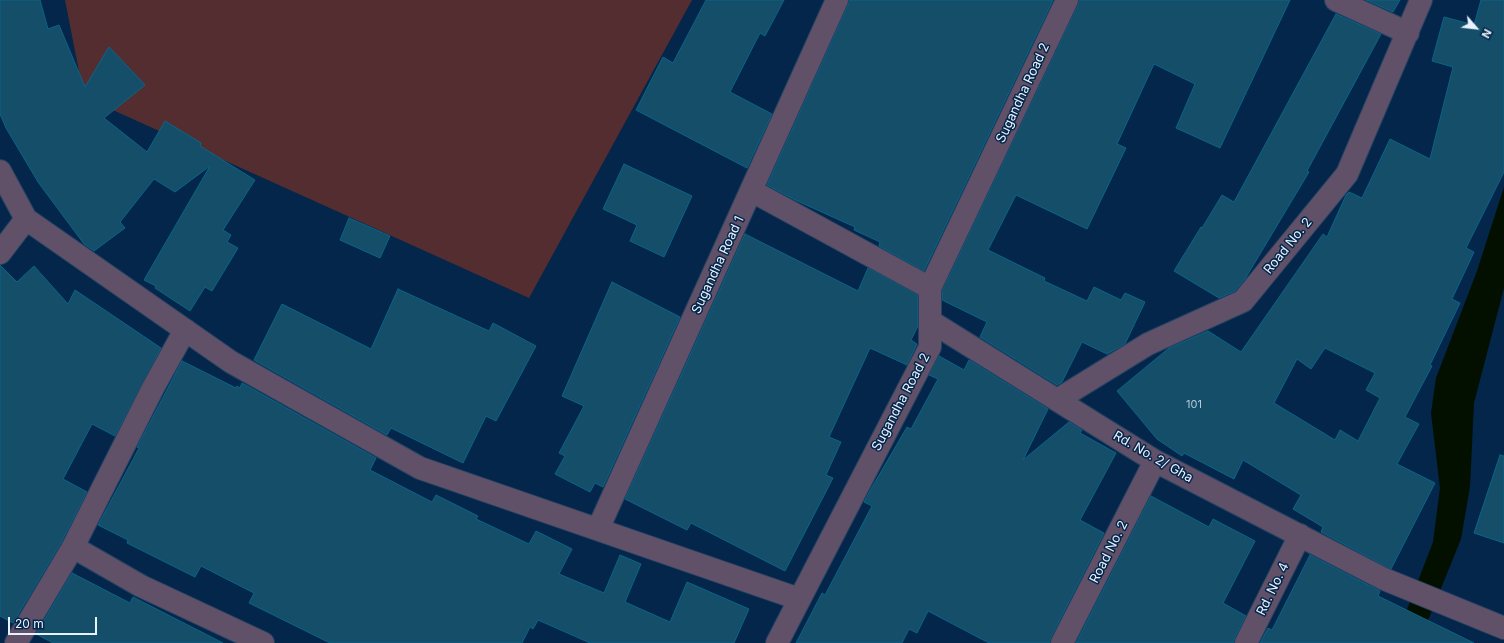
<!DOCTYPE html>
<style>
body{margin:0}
#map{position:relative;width:1504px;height:643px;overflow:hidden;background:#04264a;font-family:Inter,sans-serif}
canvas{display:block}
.north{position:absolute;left:1456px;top:8px;width:40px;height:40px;-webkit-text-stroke:3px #04264a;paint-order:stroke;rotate:118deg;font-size:11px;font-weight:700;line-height:16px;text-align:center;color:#e8f2fe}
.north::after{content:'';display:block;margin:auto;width:14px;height:18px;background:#e8f2fe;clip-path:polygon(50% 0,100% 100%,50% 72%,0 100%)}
.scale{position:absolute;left:8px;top:617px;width:89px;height:18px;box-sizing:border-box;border:2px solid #e8f2fe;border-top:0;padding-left:5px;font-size:12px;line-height:14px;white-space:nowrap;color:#e8f2fe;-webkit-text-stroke:3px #04264a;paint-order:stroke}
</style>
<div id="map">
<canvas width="1504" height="643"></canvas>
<div class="north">N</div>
<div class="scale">20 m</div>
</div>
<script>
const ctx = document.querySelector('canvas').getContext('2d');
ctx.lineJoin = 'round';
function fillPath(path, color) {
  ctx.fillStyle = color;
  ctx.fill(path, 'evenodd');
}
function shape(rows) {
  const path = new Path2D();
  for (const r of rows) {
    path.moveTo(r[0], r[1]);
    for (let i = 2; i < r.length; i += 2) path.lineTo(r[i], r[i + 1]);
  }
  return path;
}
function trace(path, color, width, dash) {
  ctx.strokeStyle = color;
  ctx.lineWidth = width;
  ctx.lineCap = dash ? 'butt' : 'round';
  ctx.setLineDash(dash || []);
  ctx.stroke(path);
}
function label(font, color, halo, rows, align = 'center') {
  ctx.font = font + ' Inter,sans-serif';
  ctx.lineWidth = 3;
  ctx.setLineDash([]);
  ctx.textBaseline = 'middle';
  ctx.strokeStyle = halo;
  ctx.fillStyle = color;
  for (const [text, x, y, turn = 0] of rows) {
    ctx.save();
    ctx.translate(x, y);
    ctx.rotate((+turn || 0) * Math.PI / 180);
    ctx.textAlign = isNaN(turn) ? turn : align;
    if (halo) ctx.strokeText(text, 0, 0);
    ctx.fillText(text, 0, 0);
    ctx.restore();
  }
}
const green = shape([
 [65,0,692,0,529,298,84,97]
]);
const water = shape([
 [1504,187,1504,288,1474,403,1470,487,1461,539,1427,623,1389,643,1408,607,1433,542,1440,488,1431,413,1436,378,1477,271]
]);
const building = shape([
 [0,0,40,0,48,29,59,25,85,87,109,47,145,85,104,118,147,152,165,121,201,143,200,146,255,180,223,230,231,235,227,242,238,248,212,291,205,287,190,311,155,288,156,286,144,280,210,166,175,192,154,179,120,222,125,228,94,251,84,244,38,182,6,128,0,114,0,0],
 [706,0,784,0,765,36,760,33,730,92,772,114,747,168,636,110,663,57,673,63,706,0],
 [849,0,1053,0,924,271,879,246,880,242,854,230,855,227,795,200,767,185,848,5,849,0],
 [1079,0,1290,0,1220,148,1176,128,1195,84,1154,64,1117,144,1126,148,1087,229,1016,195,988,250,1045,278,1044,281,1087,301,1094,287,1121,300,1125,293,1145,302,1125,344,1107,354,1082,342,1062,382,1057,385,980,337,987,322,942,300,942,291,1078,5,1079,0],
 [1366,0,1400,0,1393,12,1366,0],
 [1481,0,1504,0,1504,172,1466,248,1474,252,1452,299,1460,303,1430,365,1432,366,1405,417,1419,424,1397,464,1435,483,1391,569,1321,532,1323,527,1293,509,1301,495,1243,460,1234,479,1184,453,1182,456,1157,439,1117,391,1169,348,1208,331,1241,352,1323,234,1327,237,1346,195,1349,192,1362,198,1390,139,1430,159,1453,67,1432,61,1444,17,1474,25,1481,0],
 [1325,348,1375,373,1366,390,1380,398,1358,441,1340,430,1335,440,1274,403,1297,359,1311,369,1325,348],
 [1336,14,1381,34,1307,171,1309,172,1245,279,1235,291,1219,298,1174,271,1201,227,1202,228,1222,195,1234,202,1336,14],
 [624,164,692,196,664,257,630,241,637,225,603,209,624,164],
 [349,218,390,236,380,258,340,240,349,218],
 [745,234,858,291,868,268,918,295,918,326,911,340,917,344,907,365,870,348,829,437,841,442,826,475,833,478,785,571,691,523,687,530,625,499,745,234],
 [0,265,17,282,34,266,68,304,75,290,161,348,115,436,92,424,63,479,87,492,62,541,13,623,0,616,0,265],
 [612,282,680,317,603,487,595,483,590,492,555,474,565,456,559,453,584,406,562,396,612,282],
 [398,289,489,331,493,323,536,346,496,421,486,416,463,463,391,428,387,435,254,360,282,304,371,349,398,289],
 [939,356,964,370,969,360,1048,409,1023,460,1069,422,1082,430,1080,433,1116,453,1080,520,1104,533,1051,637,1050,643,989,643,928,611,917,633,909,629,902,643,796,643,822,593,825,595,872,506,864,502,872,487,907,427,911,429,938,379,929,375,939,356],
 [182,361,236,388,237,386,240,388,242,383,376,458,370,470,432,502,436,495,478,516,476,519,529,544,536,531,572,549,559,574,604,593,620,555,641,564,625,602,670,622,687,582,749,609,734,643,590,643,538,620,533,629,530,627,522,643,330,643,249,603,254,593,201,566,195,577,127,543,128,540,98,525,139,448,137,447,182,361],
 [1500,455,1504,456,1504,543,1474,533,1500,455],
 [1151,496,1209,527,1213,519,1255,541,1223,603,1246,616,1235,637,1234,643,1076,643,1151,496],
 [1310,555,1380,591,1378,596,1474,643,1260,643,1268,628,1272,630,1310,555],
 [72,573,130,603,133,597,223,643,53,643,36,634,72,573]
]);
const pedestrian = shape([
 [16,643,73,547,153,388,185,330]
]);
const minor = shape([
 [1336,0,1408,33],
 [0,171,26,219,231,362,420,468,799,599],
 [752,191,930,288],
 [0,253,26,219],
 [930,321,1155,461,1384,579,1504,628],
 [1057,400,1148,344,1243,301,1347,174,1421,0],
 [598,529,837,0],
 [73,547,141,586,263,643],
 [777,643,930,347,930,288,1067,0],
 [1062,643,1155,461],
 [1246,643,1300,535]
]);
const numberNames = [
 ["101",1194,405]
];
const streetNames = [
 ["Sugandha Road 2",1023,93,-65],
 ["Road No. 2",1288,246,-51],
 ["Sugandha Road 1",718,265,-65],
 ["Sugandha Road 2",901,402,-62],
 ["Rd. No. 2/ Gha",1153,457,30],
 ["Road No. 2",1109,552,-63],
 ["Rd. No. 4",1273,589,-64]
];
fillPath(green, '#542d31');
fillPath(water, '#031000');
fillPath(building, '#144e69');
trace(building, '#09658a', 1);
trace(pedestrian, '#244363', 24);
trace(minor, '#244363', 24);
trace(pedestrian, '#605068', 22);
trace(minor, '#605068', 22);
label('11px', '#b3c9d9', null, numberNames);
label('13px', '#e8f2fe', '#04264a', streetNames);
</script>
